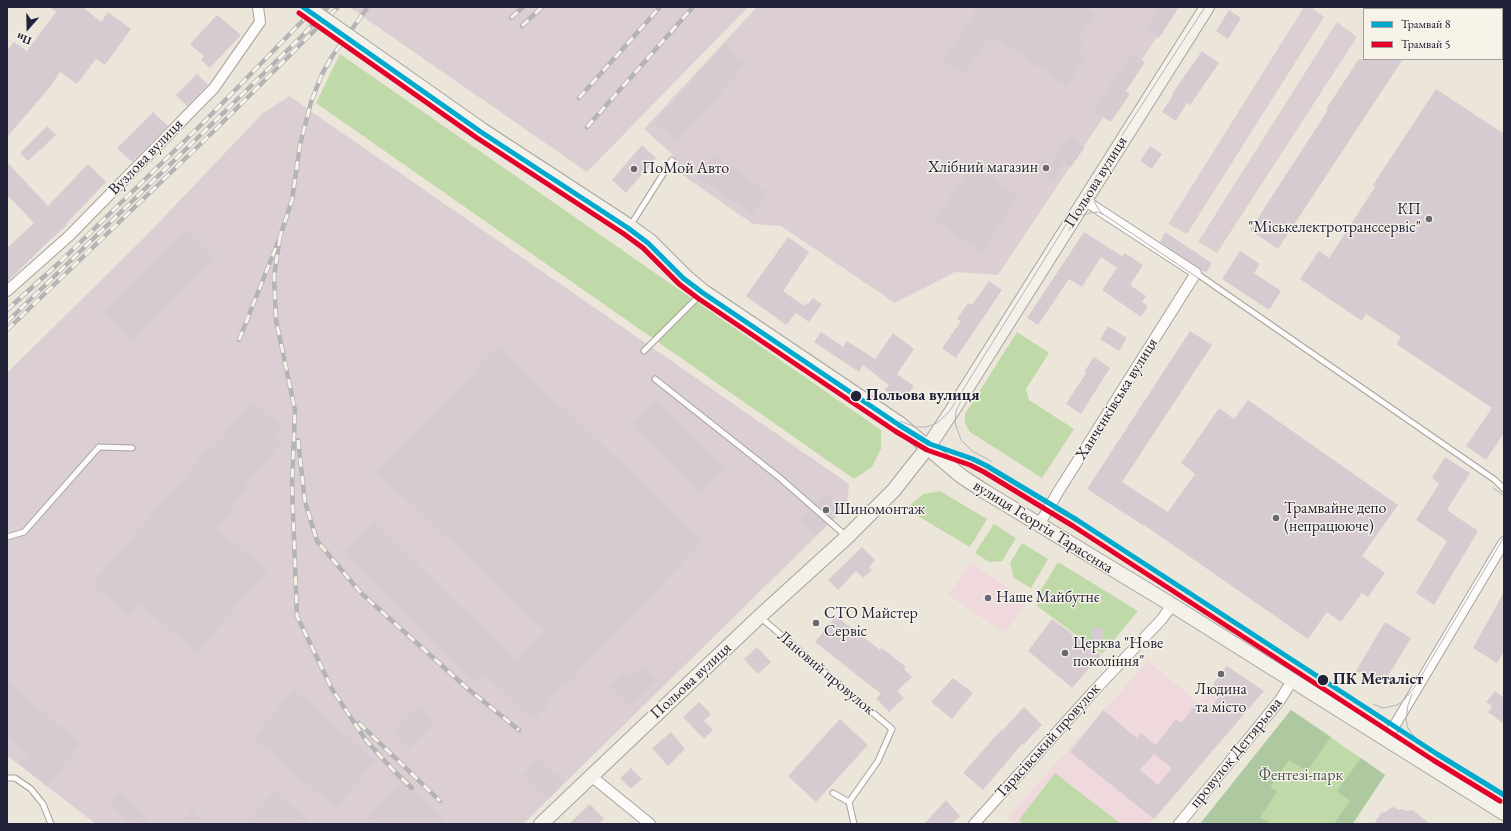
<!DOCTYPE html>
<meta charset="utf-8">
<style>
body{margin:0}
#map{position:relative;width:1511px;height:831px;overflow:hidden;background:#ece6da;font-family:"EB Garamond",serif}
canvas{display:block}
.frame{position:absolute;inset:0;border:8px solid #22223b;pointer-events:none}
.legend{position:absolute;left:1363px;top:8px;width:140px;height:52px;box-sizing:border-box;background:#f7f3e8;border:1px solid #a29fa3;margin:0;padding:5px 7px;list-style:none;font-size:12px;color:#22223b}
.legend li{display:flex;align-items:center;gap:8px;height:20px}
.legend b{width:20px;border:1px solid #a29fa3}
.north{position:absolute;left:8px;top:8px;width:40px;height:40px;-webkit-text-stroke:3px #f7f3e8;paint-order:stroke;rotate:200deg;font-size:11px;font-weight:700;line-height:16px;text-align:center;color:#22223b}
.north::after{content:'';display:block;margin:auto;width:14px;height:18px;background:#22223b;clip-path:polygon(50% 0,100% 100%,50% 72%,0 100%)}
</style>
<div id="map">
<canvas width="1511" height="831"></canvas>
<div class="frame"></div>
<ul class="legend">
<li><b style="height:5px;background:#00a9ce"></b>Трамвай 8</li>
<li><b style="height:5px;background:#e4002b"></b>Трамвай 5</li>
</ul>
<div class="north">Пн</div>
</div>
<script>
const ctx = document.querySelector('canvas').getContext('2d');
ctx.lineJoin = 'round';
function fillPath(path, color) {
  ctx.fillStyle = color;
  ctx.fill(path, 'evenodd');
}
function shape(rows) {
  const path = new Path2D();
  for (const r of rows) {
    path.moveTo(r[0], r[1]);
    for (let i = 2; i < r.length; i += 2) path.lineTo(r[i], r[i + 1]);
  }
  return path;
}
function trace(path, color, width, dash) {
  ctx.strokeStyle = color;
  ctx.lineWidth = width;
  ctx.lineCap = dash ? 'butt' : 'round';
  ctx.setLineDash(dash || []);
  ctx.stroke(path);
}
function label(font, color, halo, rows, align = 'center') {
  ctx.font = font + ' "EB Garamond",serif';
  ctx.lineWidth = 3;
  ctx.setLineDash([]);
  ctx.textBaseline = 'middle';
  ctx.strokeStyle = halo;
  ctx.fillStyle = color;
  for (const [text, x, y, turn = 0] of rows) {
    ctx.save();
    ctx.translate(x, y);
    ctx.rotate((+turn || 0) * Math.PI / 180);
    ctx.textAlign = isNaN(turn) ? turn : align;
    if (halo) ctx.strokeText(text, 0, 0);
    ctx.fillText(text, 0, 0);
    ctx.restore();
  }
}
const built = shape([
 [970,562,1027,601,1005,633,948,595],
 [1148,661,1199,703,1227,666,1264,691,1149,824,1015,824,1007,818]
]);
const industrial = shape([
 [349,7,748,7,587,172],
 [757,7,1177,7,998,275,955,272,895,303,781,226,753,224,681,174,675,157,644,129],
 [1304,7,1311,7,1324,17,1187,234,1168,224],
 [1337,22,1357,37,1217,253,1198,242],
 [289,96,849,484,847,505,842,511,523,824,96,824,9,757,7,757,7,373,145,237,262,114]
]);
const green = shape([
 [340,54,881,430,881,449,872,467,854,479,316,103],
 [1017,332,1049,353,1026,389,1029,400,1074,429,1042,478,970,432,965,423,965,414],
 [940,491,987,519,970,547,906,509,923,494],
 [994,524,1016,538,1002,561,989,562,975,553],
 [1022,543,1048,559,1031,588,1014,578,1010,563],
 [1058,562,1138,611,1102,654,1037,606,1039,593],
 [1291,710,1385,775,1353,824,1200,824],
 [1055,773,1121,824,1023,824,1019,820]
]);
const forest = shape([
 [1291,710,1331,737,1307,771,1289,760,1270,787,1277,792,1260,817,1271,824,1200,824],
 [1361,758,1385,775,1352,824,1334,824,1350,801,1337,791]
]);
const building = shape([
 [49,7,83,7,101,22,108,12,131,29,105,65,96,59,77,84,60,72,50,87,7,137,7,50,14,42,27,51,56,12],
 [978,7,1083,7,1095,14,1078,40,1084,45,1079,53,1085,57,1067,86,997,39,995,42,989,37,964,73,943,62],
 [1160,7,1179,7,1159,38,1146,29],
 [1229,10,1241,18,1228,39,1216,31],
 [217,15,241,35,210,68,201,60,204,56,190,44],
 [724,44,747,63,677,142,655,123],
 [1202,51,1219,63,1190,105,1187,103,1176,121,1162,112,1173,95,1172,94],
 [1133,54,1145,62,1126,91,1130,94,1111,122,1093,111,1112,82,1113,83],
 [1359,59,1403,59,1278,249,1250,230,1328,110,1326,109],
 [197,74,208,85,187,106,176,95],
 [1436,89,1504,134,1504,433,1486,460,1466,446,1492,408,1396,344,1401,337,1366,314,1362,321,1300,279,1319,251,1329,258,1375,187,1373,185],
 [153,112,168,126,132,162,117,148],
 [47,126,56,135,28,161,20,153],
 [1069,136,1085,147,1071,167,1064,162,1053,180,1032,167,1039,156,1051,163],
 [642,145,656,158,626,193,612,180],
 [1150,146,1162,154,1152,169,1140,161],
 [713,154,768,193,752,214,697,176],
 [7,162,48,206,88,164,106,182,66,224,67,225,48,242,7,282,7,248,34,223,7,195],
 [971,165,1019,196,982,252,935,221],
 [186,229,215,258,132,342,103,312],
 [1084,232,1122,256,1125,253,1143,265,1130,285,1146,296,1142,302,1148,306,1141,317,1102,290,1117,268,1101,257,1082,287,1069,279,1038,325,1027,318],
 [1165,232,1212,263,1206,273,1160,242],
 [788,237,809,252,783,291,804,306,806,303,808,304,813,298,822,304,809,322,796,313,786,325,746,296],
 [1240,251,1260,264,1254,273,1281,291,1269,310,1222,279],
 [989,281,1002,290,956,358,942,348,961,321,957,319,968,303,972,305],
 [1108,326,1127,338,1119,351,1100,339],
 [1190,331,1212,345,1122,482,1168,512,1195,474,1181,463,1219,408,1234,419,1248,400,1398,505,1362,556,1385,573,1368,597,1362,593,1341,622,1327,612,1308,639,1144,525,1144,526,1087,489],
 [821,332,843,347,847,341,875,359,893,333,914,349,897,374,914,386,902,402,885,390,889,385,863,365,859,372,814,342],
 [498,346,703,541,583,667,569,684,565,682,544,702,548,705,533,720,483,673,474,682,343,554,374,522,516,661,546,631,377,472],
 [1094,357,1110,368,1081,414,1066,404,1086,373,1084,372],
 [655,401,726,468,702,493,631,426],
 [252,402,282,427,274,435,282,442,245,485,248,488,231,508,234,511,218,529,267,571,197,652,140,604,129,616,92,584,211,446,213,448],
 [1445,457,1470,473,1447,510,1478,531,1434,605,1416,593,1447,541,1416,520,1439,484,1432,478],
 [827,495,842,511,833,519,816,504],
 [810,510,827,525,816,535,801,519],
 [862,547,875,560,869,567,872,570,863,578,856,571,838,590,828,580],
 [1504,592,1504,651,1497,663,1473,648],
 [836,616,880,650,882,648,906,667,904,669,912,677,897,691,904,698,889,712,876,698,881,694,815,642],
 [1052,619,1101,655,1072,688,1028,651],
 [1385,622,1411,638,1382,686,1356,671],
 [1096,627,1103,629,1104,637,1092,645,1091,631],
 [757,647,771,662,758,674,744,659],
 [644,666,657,681,629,706,611,686,624,674,629,679],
 [1227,666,1264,691,1154,819,1070,752,1103,710,1137,738,1141,733,1156,745,1176,719,1181,723,1195,706,1205,714,1224,691,1213,684],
 [1154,754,1172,768,1158,785,1140,770],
 [953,678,973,693,952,719,931,702],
 [7,681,81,745,46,786,20,764,29,754,7,735],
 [294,690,376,761,335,808,253,738],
 [1495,691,1504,698,1504,724,1488,712,1492,706,1486,702],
 [699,702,711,714,704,721,713,730,704,739,683,717],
 [418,706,435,722,409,749,392,733],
 [1024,707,1042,725,1023,745,1022,744,983,790,963,773,1001,730,1002,731],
 [840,719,868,745,816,802,788,776],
 [671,732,685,749,668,766,652,748],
 [538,759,564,782,549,799,523,776],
 [631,768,642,779,631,789,620,778],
 [402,781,448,824,363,824],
 [275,791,311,824,245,824],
 [120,792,152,824,131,824,109,803],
 [946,800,960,816,952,824,924,824],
 [590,804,604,819,599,824,569,824],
 [1394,807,1399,810,1404,809,1404,811,1413,810,1430,824,1374,824,1381,813,1387,811,1390,808],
 [192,811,205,824,179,824]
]);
const service = shape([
 [630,226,672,160],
 [1196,273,1495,480,1504,489],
 [644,351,703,292],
 [655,379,780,478,846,536],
 [7,537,24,532,99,447,132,448],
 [760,617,892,729,878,761,849,802],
 [7,778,15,778,31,789,43,804,51,824],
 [833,793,849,802,854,824]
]);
const minor = shape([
 [7,291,69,236,214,88,260,22,258,7],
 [1039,525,1058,492,1196,273,1084,200],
 [1386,740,1504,542],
 [591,776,650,824],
 [974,824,1092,693,1162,619,1172,605],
 [1179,824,1280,700,1292,681]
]);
const secondary = shape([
 [360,44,482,130,629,226,650,241,685,276,704,292,900,424,961,476,984,491,1172,605,1504,813],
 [541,824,759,617,847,537,894,490,908,472,928,447,952,411,1207,7]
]);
const tram = shape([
 [1094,182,1093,193,1095,203,1099,210,1104,215],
 [1069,230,1075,221,1080,216,1090,213,1098,212,1106,216,1201,280],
 [961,401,956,411,955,423,961,440,972,451,991,461],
 [900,421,915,427,926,427,937,423,949,412,1117,143,1205,7],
 [1493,488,1504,496],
 [1412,694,1408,705,1406,720,1408,728,1417,740],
 [1373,704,1383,708,1397,705,1403,701,1414,688,1504,537]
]);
const rail = shape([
 [511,18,523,7],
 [522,26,542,7],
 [579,98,660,7],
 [587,127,693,7],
 [280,237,274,276,276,320,295,410,292,486,297,616,332,689,365,739,393,770,412,788],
 [7,310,59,263,204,122,316,7],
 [7,322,211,125,305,33,328,7],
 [7,330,216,129,338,7],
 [239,340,280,237,292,200,300,145,311,102,322,74,333,55,368,7],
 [298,440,305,502,317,541,361,593,468,689,519,730],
 [359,723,440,801]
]);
const secondaryBridge = shape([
 [307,7,360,44]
]);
const tram1 = shape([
 [303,7,481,132,628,228,648,243,683,278,703,293,899,425,930,444,973,459,987,466,1077,520,1437,754,1504,795]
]);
const tram2 = shape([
 [299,13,477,138,624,234,643,248,679,284,699,299,895,431,927,450,970,465,984,472,1073,526,1433,760,1500,801]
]);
const markers = [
 [1046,168,4,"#696773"],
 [634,169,4,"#696773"],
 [1429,219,4,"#696773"],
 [856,396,6,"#22223b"],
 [826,510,4,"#696773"],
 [1276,518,4,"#696773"],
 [988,598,4,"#696773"],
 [816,623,4,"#696773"],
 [1065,653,4,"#696773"],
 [1221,674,4,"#696773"],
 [1323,680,6,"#22223b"]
];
const streetNames = [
 ["Вузлова вулиця",146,157,-46],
 ["Польова вулиця",1096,182,-58],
 ["Ханченківська вулиця",1117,399,-58],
 ["вулиця Георгія Тарасенка",1043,527,32],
 ["Лановий провулок",826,673,40],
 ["Польова вулиця",691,681,-43],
 ["Тарасівський провулок",1048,741,-48],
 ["провулок Дегтярьова",1236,753,-51]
];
const poiNames = [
 ["Хлібний магазин",1038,168,"right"],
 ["ПоМой Авто",642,169],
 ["КП",1421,210,"right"],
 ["\"Міськелектротранссервіс\"",1421,228,"right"],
 ["Трамвайне депо",1284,509],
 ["(непрацююче)",1284,527],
 ["Шиномонтаж",834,510],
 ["Наше Майбутнє",996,598],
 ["СТО Майстер",824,614],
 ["Сервіс",824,632],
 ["Церква \"Нове",1073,644],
 ["покоління\"",1073,662],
 ["Людина",1221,690,"center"],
 ["та місто",1221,708,"center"]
];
const stopNames = [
 ["Польова вулиця",866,396],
 ["ПК Металіст",1333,680]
];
const parkNames = [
 ["Фентезі-парк",1301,776]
];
fillPath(built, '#f0d9dd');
fillPath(industrial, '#dccfd4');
fillPath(green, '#bfd9a8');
fillPath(forest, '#aec99f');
fillPath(building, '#d7cbd2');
trace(service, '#a6a29e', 7);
trace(minor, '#a6a29e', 12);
trace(secondary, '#a6a29e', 16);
trace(service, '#fcfbf9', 5);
trace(minor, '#fcfbf9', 10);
trace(secondary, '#f4f1eb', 14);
trace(tram, '#b4b3b5', 1);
trace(rail, '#b4b3b5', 4.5);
trace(rail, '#f7f3e8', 3, [9]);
trace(secondaryBridge, '#a6a29e', 16, []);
trace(secondaryBridge, '#f4f1eb', 14);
trace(tram1, '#00a9ce', 5);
trace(tram2, '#e4002b', 5);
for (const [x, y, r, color] of markers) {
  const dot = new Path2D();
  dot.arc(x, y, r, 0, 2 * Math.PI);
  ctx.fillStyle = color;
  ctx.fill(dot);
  trace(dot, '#f7f3e8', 1.5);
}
label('16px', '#22223b', '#f7f3e8', streetNames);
label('16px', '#22223b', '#f7f3e8', poiNames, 'left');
label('bold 16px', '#22223b', '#f7f3e8', stopNames, 'left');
label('16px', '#46564f', '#f7f3e8', parkNames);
</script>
